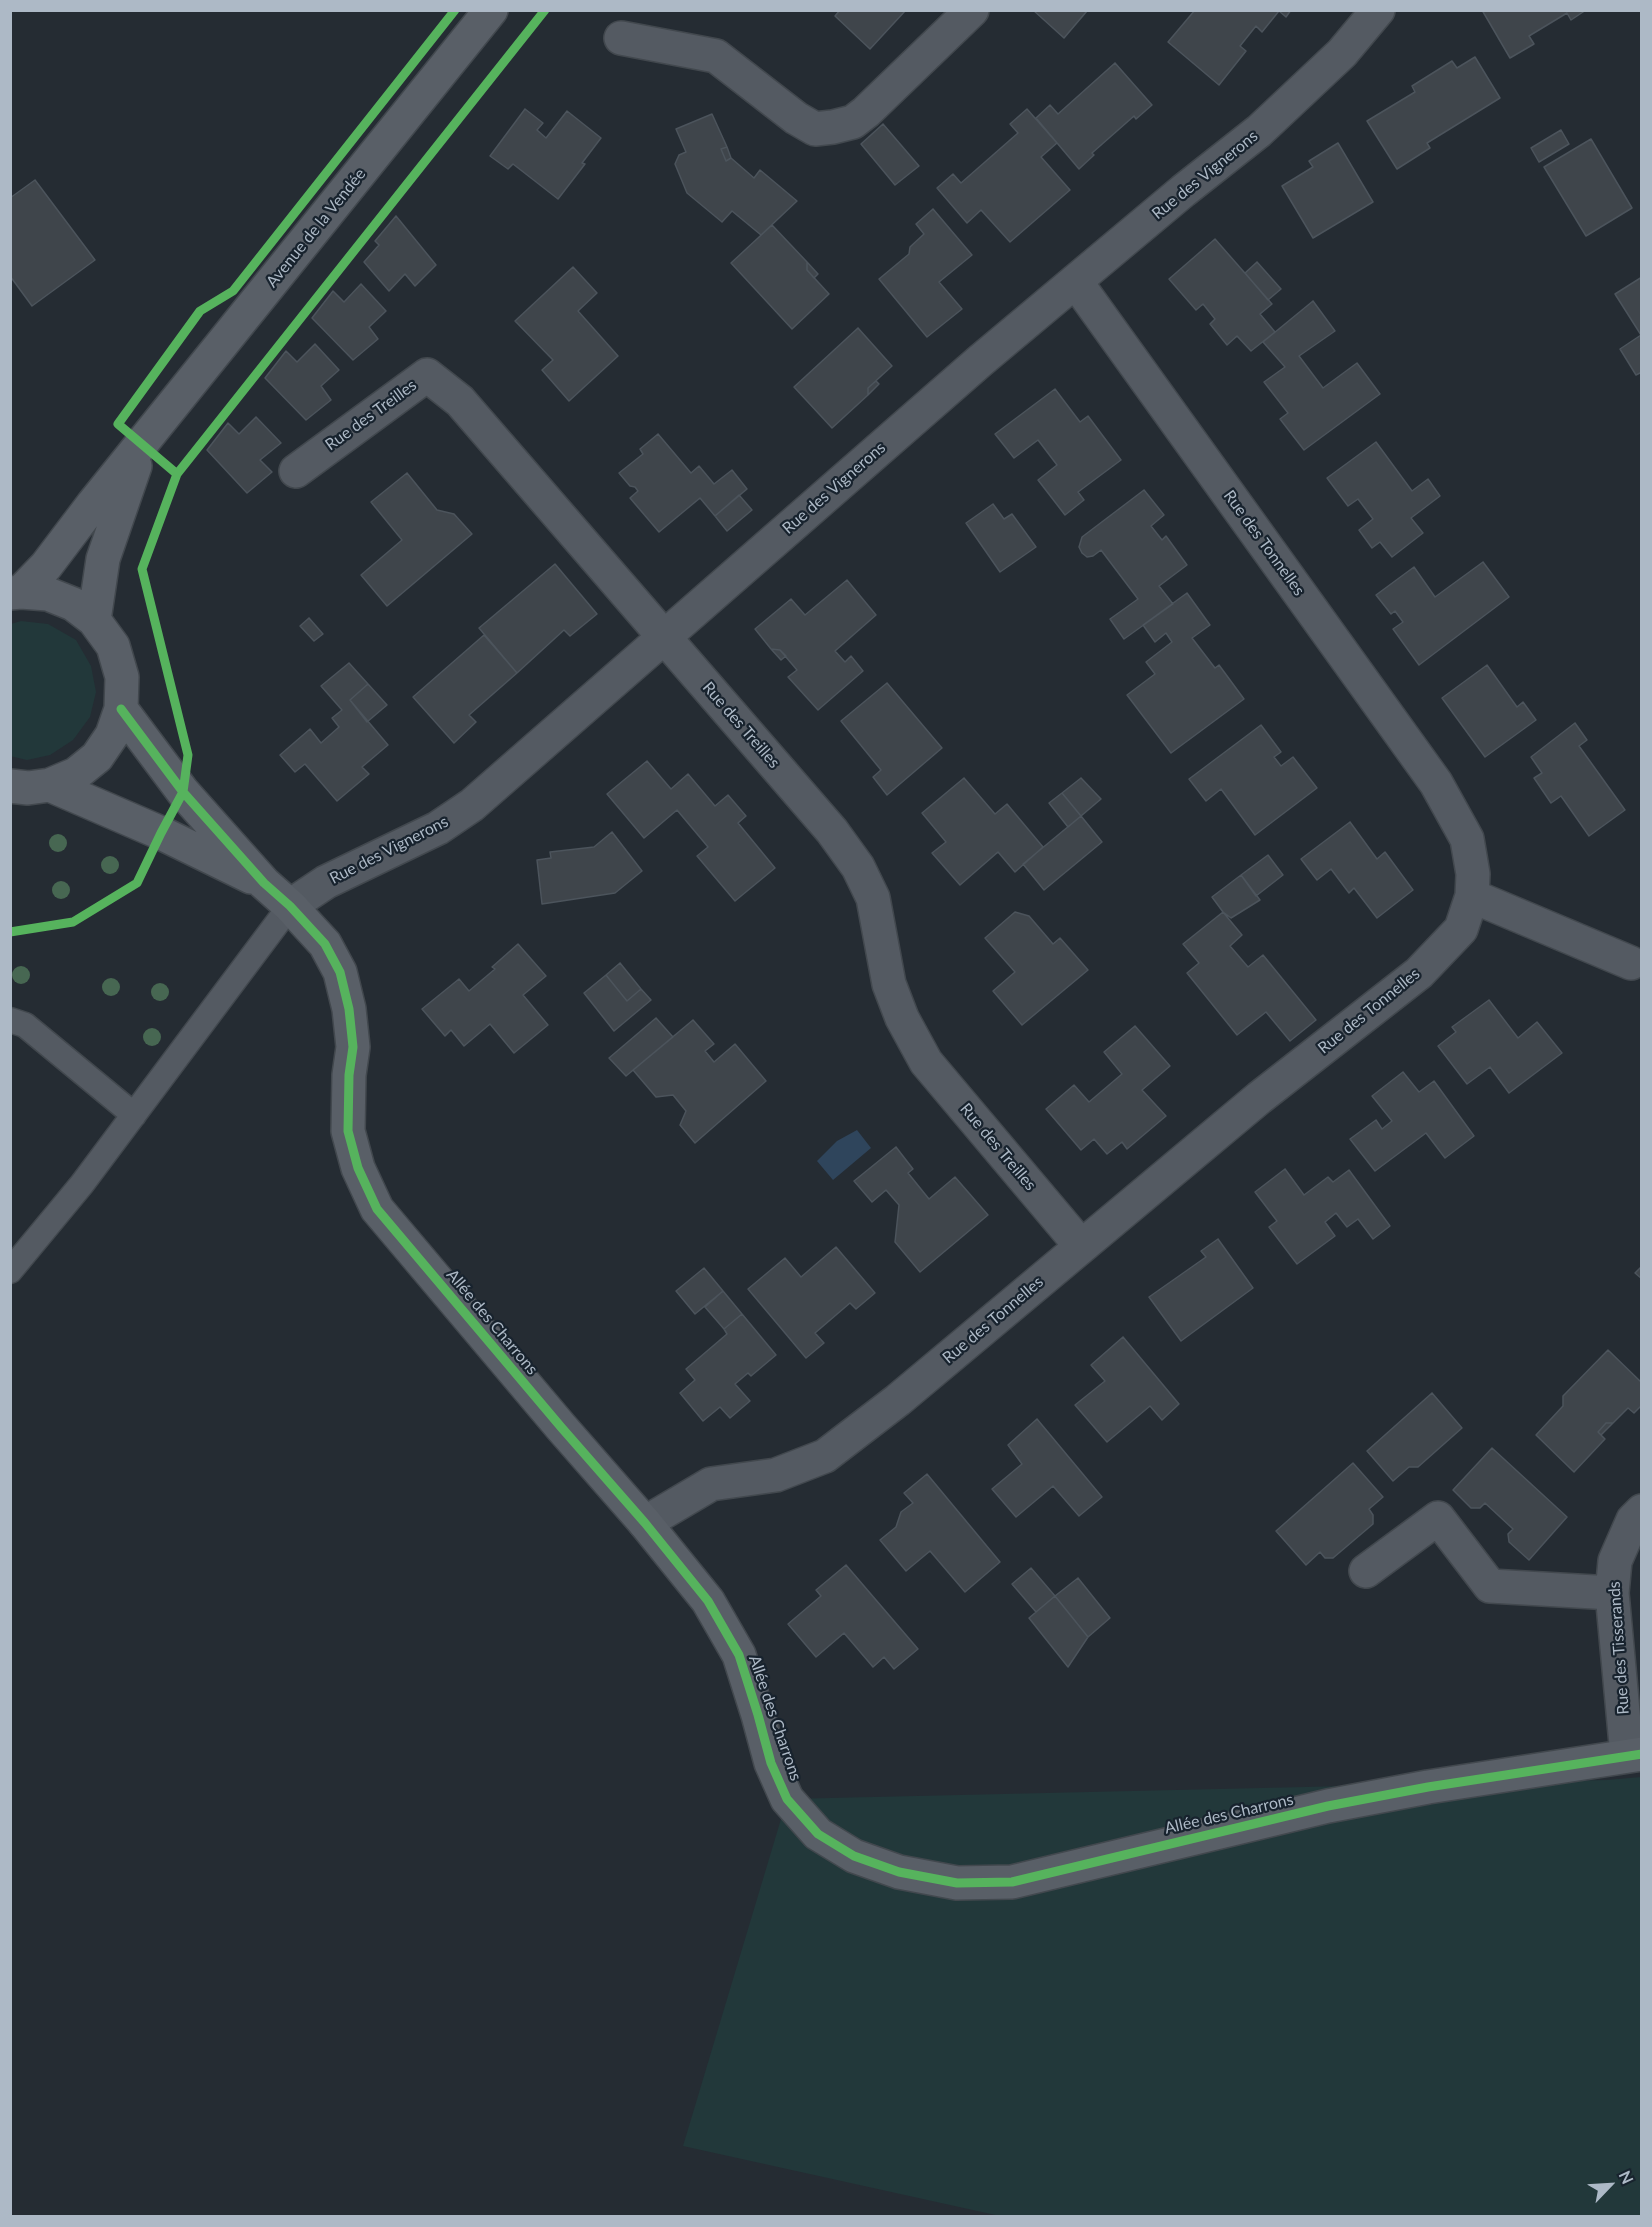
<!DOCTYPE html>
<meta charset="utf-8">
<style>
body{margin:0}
#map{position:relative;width:1652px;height:2227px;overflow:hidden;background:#252c33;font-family:Lato,sans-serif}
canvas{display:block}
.frame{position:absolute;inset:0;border:12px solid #adb9c6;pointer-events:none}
.north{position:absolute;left:1580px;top:2155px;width:60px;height:60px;-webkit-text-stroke:4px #18232e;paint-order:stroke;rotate:65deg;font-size:16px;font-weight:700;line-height:24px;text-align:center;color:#adb9c6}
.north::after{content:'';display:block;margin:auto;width:21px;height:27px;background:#adb9c6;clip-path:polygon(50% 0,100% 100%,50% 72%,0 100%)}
</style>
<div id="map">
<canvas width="1652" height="2227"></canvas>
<div class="frame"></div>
<div class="north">N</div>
</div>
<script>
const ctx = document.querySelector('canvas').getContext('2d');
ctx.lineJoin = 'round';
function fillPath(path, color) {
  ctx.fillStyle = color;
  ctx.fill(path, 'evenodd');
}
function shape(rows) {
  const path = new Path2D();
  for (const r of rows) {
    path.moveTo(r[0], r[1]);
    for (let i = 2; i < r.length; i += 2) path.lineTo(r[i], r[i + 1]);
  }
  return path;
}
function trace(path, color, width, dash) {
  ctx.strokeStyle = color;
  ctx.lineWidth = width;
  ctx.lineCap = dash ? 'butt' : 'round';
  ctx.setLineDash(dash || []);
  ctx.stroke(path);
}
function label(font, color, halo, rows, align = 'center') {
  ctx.font = font + ' Lato,sans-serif';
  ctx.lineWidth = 4.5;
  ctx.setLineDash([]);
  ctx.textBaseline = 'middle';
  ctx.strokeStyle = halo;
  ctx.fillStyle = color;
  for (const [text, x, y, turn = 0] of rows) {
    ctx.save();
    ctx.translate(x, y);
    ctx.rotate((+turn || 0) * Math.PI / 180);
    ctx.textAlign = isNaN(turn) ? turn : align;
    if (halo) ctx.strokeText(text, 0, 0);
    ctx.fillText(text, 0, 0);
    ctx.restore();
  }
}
const green = shape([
 [21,621,48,624,76,640,91,666,96,692,90,717,73,740,50,755,27,760,10,756,11,624],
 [1641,1777,1641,2216,1000,2216,683,2146,787,1799,1607,1780]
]);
const water = shape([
 [857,1130,871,1148,833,1180,817,1161,837,1141]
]);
const building = shape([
 [840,10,906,10,870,49,835,16,840,10],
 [1033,10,1086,10,1087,11,1064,38,1033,10],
 [1195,10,1291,10,1286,17,1279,11,1262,32,1256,26,1240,46,1246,51,1219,85,1168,42,1195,10],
 [1482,10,1586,10,1571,20,1567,13,1529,36,1534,44,1510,58,1482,10],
 [1475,57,1500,98,1427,143,1430,148,1397,169,1367,121,1415,92,1412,86,1452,61,1457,68,1475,57],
 [1115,63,1152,105,1136,119,1134,116,1092,153,1094,155,1079,169,1036,118,1050,105,1058,114,1115,63],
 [525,109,543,123,537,130,546,138,567,111,601,138,582,163,585,164,558,199,513,164,508,169,490,156,525,109],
 [1027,109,1057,143,1041,157,1070,190,1010,242,981,210,967,223,937,188,953,174,961,183,1018,133,1010,124,1027,109],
 [712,114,727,147,721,149,726,161,731,158,754,178,760,170,797,201,761,235,732,211,722,222,687,193,675,164,679,155,686,152,676,129,712,114],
 [883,124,919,166,895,185,861,144,883,124],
 [1561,130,1569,144,1539,162,1531,148,1561,130],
 [1591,139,1632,208,1586,236,1544,167,1591,139],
 [1338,143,1373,202,1313,238,1282,186,1313,167,1309,161,1338,143],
 [727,147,731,158,726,161,721,149,727,147],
 [35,180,95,260,32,306,10,276,10,198,35,180],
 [933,209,972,255,939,282,962,309,927,337,879,279,909,254,910,247,924,234,916,224,933,209],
 [396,216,436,265,415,286,405,274,389,291,364,262,379,245,375,241,396,216],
 [772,225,807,262,807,270,829,294,792,329,731,263,772,225],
 [1215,239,1272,304,1260,314,1275,332,1251,351,1237,336,1227,345,1210,324,1215,319,1203,304,1196,310,1169,279,1215,239],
 [807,262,818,274,814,278,807,270,807,262],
 [1257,262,1281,289,1268,300,1245,273,1257,262],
 [573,267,597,293,578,311,618,356,569,401,542,370,553,360,515,321,573,267],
 [1642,277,1642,372,1636,375,1620,349,1641,335,1615,294,1642,277],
 [361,284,386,311,369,327,378,339,353,360,312,318,333,291,344,302,361,284],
 [1313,301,1335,331,1299,356,1323,388,1357,363,1380,394,1304,450,1280,419,1288,413,1264,382,1285,367,1263,342,1313,301],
 [858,328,892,366,868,388,868,395,832,428,794,387,858,328],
 [315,344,339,370,321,386,331,400,306,420,265,378,286,351,297,362,315,344],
 [876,381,879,384,868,395,868,388,876,381],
 [1055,389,1080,422,1088,416,1121,460,1078,492,1084,500,1065,515,1038,480,1057,465,1038,440,1014,458,995,434,1055,389],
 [256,417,281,443,260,460,272,472,247,493,207,450,228,423,239,434,256,417],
 [658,434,691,473,699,466,714,484,732,470,747,489,715,516,700,498,659,532,630,498,638,491,635,487,630,486,619,473,643,454,640,449,658,434],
 [1376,442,1412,491,1428,479,1440,496,1411,518,1423,533,1392,557,1380,542,1372,548,1359,530,1373,519,1358,499,1348,506,1327,478,1376,442],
 [407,473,437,510,454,514,472,534,387,606,361,575,402,540,371,502,407,473],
 [1144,490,1164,515,1151,526,1162,540,1166,536,1187,565,1159,586,1173,604,1124,639,1110,619,1138,599,1101,550,1093,556,1087,557,1082,553,1079,547,1082,537,1144,490],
 [739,495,752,510,727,531,715,516,739,495],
 [993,504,1004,519,1012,514,1036,547,1000,572,966,523,993,504],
 [1483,562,1509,597,1419,665,1393,629,1403,622,1395,611,1391,614,1376,595,1414,567,1435,597,1483,562],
 [555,564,597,614,570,636,564,630,517,673,479,628,555,564],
 [847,580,876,615,835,651,845,662,851,656,863,671,818,710,788,677,797,670,780,650,771,649,755,629,791,599,805,615,847,580],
 [1187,593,1210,625,1192,638,1215,668,1219,665,1244,699,1171,753,1127,695,1155,674,1146,662,1172,642,1166,633,1155,642,1143,625,1187,593],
 [309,618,323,634,314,641,300,626,309,618],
 [484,635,517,673,469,715,476,722,454,743,413,697,484,635],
 [771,649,780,650,786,656,781,660,771,649],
 [349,663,368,684,350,700,388,745,362,767,369,774,337,801,305,764,295,772,280,755,310,729,321,743,339,727,332,718,342,710,321,686,349,663],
 [1487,665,1517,707,1523,702,1536,720,1485,757,1442,698,1487,665],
 [887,683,942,748,887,795,873,777,881,770,841,721,887,683],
 [368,684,387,705,367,722,350,700,368,684],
 [1575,723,1587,740,1579,746,1625,810,1589,836,1561,796,1551,803,1534,778,1542,773,1531,757,1575,723],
 [1261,725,1281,752,1274,757,1281,766,1293,757,1317,788,1255,835,1221,789,1206,801,1189,779,1261,725],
 [647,761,671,789,688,774,715,806,728,795,746,816,738,823,775,868,735,901,697,856,708,847,677,810,644,838,607,794,647,761],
 [964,778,995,814,1007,804,1043,847,1015,872,998,852,960,885,932,853,946,842,922,813,964,778],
 [1081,778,1101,799,1081,816,1062,793,1081,778],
 [1062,793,1081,816,1068,827,1049,803,1062,793],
 [1081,816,1102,842,1044,890,1023,864,1081,816],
 [1350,822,1377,859,1385,852,1413,890,1377,918,1354,888,1349,893,1331,869,1317,880,1301,859,1350,822],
 [612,832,642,871,615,893,542,904,537,860,551,858,550,852,594,847,612,832],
 [1268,855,1283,875,1256,896,1241,875,1268,855],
 [1241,875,1260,900,1231,918,1223,912,1212,897,1241,875],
 [1015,912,1029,916,1053,944,1060,938,1088,970,1022,1025,993,991,1015,972,985,938,1015,912],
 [1223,912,1242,935,1230,946,1248,967,1263,955,1316,1020,1290,1041,1266,1012,1237,1035,1187,973,1199,963,1183,944,1223,912],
 [518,944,546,976,523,995,548,1025,514,1053,490,1024,464,1046,451,1030,445,1036,422,1009,459,979,469,991,495,969,492,967,518,944],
 [620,963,641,989,627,1001,606,975,620,963],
 [606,975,627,1001,641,989,651,1000,614,1031,584,993,606,975],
 [1489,1000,1518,1038,1537,1022,1562,1053,1509,1093,1490,1067,1467,1084,1438,1046,1456,1032,1452,1027,1489,1000],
 [656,1018,673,1037,626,1076,609,1058,656,1018],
 [693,1020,714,1044,705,1051,714,1062,735,1044,766,1081,695,1143,680,1125,686,1111,673,1095,656,1097,633,1070,693,1020],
 [1135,1026,1170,1066,1142,1090,1166,1116,1127,1149,1122,1142,1107,1154,1094,1139,1081,1150,1046,1109,1074,1085,1089,1102,1122,1074,1104,1052,1135,1026],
 [1403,1072,1419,1092,1434,1081,1474,1136,1445,1158,1426,1133,1375,1171,1350,1139,1376,1120,1382,1129,1392,1121,1372,1096,1403,1072],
 [896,1147,913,1169,908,1173,929,1199,955,1177,988,1215,920,1272,895,1242,899,1205,886,1190,872,1202,854,1181,896,1147],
 [1285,1169,1304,1195,1328,1177,1333,1182,1349,1170,1390,1226,1373,1239,1358,1219,1347,1227,1336,1213,1325,1222,1335,1236,1297,1264,1269,1227,1277,1221,1255,1192,1285,1169],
 [1218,1239,1253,1288,1181,1341,1149,1297,1206,1257,1201,1251,1218,1239],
 [836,1247,875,1293,856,1309,850,1303,815,1333,824,1343,806,1358,748,1289,785,1258,801,1277,836,1247],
 [1642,1266,1642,1279,1635,1273,1642,1266],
 [704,1268,723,1291,695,1314,676,1291,704,1268],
 [723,1291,742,1314,724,1329,705,1307,723,1291],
 [742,1314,776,1355,751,1376,748,1373,735,1384,750,1401,730,1418,720,1407,703,1421,680,1393,695,1380,686,1369,727,1334,724,1329,742,1314],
 [1123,1337,1179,1404,1162,1420,1150,1406,1107,1442,1075,1405,1105,1381,1091,1365,1123,1337],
 [1608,1350,1642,1383,1642,1405,1634,1413,1628,1408,1613,1423,1606,1423,1598,1432,1605,1439,1574,1472,1536,1435,1563,1406,1563,1396,1608,1350],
 [1432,1393,1462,1428,1418,1467,1409,1467,1393,1481,1367,1451,1432,1393],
 [1037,1419,1102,1497,1079,1516,1053,1486,1016,1517,992,1489,1022,1464,1008,1445,1037,1419],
 [1606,1423,1613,1423,1601,1435,1598,1432,1606,1423],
 [1492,1448,1567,1517,1529,1560,1509,1542,1508,1534,1513,1529,1485,1503,1480,1508,1471,1508,1453,1490,1492,1448],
 [1353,1463,1383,1497,1369,1509,1373,1515,1373,1524,1333,1558,1325,1558,1320,1552,1306,1565,1276,1531,1353,1463],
 [927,1474,1000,1562,965,1592,930,1551,906,1571,880,1540,896,1527,901,1512,913,1503,904,1493,927,1474],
 [846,1565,918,1649,894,1669,884,1657,873,1667,844,1633,816,1657,788,1624,821,1596,816,1590,846,1565],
 [1031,1568,1055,1596,1036,1612,1012,1584,1031,1568],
 [1078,1578,1110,1618,1088,1637,1055,1596,1078,1578],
 [1055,1596,1088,1637,1068,1667,1029,1618,1055,1596]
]);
const lane = shape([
 [10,1020,25,1025,134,1115],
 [10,1271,82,1184,290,906]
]);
const street = shape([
 [621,38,716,56,796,118,815,129,833,127,853,122,866,112,972,10],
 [296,471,427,375,460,401,832,831,858,867,873,898,889,984,902,1018,926,1062,1081,1246],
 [1472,896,1631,963],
 [290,906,326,882,438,828,472,805,980,361,1183,191,1259,131,1342,53,1378,10],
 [645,1523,711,1484,776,1475,825,1456,898,1400,1259,1098,1419,973,1461,929,1472,896,1473,874,1467,839,1436,783,1076,282],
 [1366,1571,1438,1518,1490,1586,1612,1593],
 [1627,1755,1612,1593,1615,1561,1633,1520,1642,1511]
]);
const secondary = shape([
 [21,592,46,566,93,504,491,10],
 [10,593,21,592,48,594,73,604,94,620,113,646,122,677,121,709,112,735,97,757,76,774,50,785,28,788,10,786],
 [94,620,103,559,135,466],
 [121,709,183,792,264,883,290,906,325,944,340,972,349,1009,353,1047,349,1075,348,1131,358,1168,377,1209,561,1427,645,1523,708,1601,739,1655,758,1715,771,1763,787,1799,818,1834,854,1856,899,1872,957,1883,1012,1882,1328,1806,1428,1787,1642,1754],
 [50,785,161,833,251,877]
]);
const cycleway = shape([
 [177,474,118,424,200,311,233,291,455,10],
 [121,709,183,792,264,883,290,906,325,944,340,972,349,1009,353,1047,349,1075,348,1131,358,1168,377,1209,561,1427,645,1523,708,1601,739,1655,758,1715,771,1763,787,1799,818,1834,854,1856,899,1872,957,1883,1012,1882,1328,1806,1428,1787,1642,1754],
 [10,932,73,922,137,883,161,833,183,792,188,755,142,569,177,474,545,10]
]);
const trees = [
 [58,843],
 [110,865],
 [61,890],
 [21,975],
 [111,987],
 [160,992],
 [152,1037]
];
const streetNames = [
 ["Rue des Vignerons",1205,175,-39],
 ["Avenue de la Vendée",316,228,-51],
 ["Rue des Treilles",371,415,-36],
 ["Rue des Vignerons",834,488,-41],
 ["Rue des Tonnelles",1264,543,54],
 ["Rue des Treilles",741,725,49],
 ["Rue des Vignerons",389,850,-27],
 ["Rue des Tonnelles",1369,1011,-39],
 ["Rue des Treilles",998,1147,50],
 ["Rue des Tonnelles",993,1320,-40],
 ["Allée des Charrons",492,1322,50],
 ["Rue des Tisserands",1619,1648,-94],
 ["Allée des Charrons",775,1718,71],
 ["Allée des Charrons",1229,1814,-13]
];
fillPath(green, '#22383a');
fillPath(water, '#2f455c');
fillPath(building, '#3f454b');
trace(building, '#4c545c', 1.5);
trace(lane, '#42484e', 27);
trace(street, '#42484e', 36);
trace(secondary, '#42484e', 36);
trace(lane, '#545a62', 24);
trace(street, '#545a62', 33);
trace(secondary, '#595f67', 33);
trace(cycleway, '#56b35d', 9);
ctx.fillStyle = '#476752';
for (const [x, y] of trees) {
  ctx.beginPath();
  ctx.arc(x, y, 9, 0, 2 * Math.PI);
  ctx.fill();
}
label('16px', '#adb9c6', '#18232e', streetNames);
</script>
